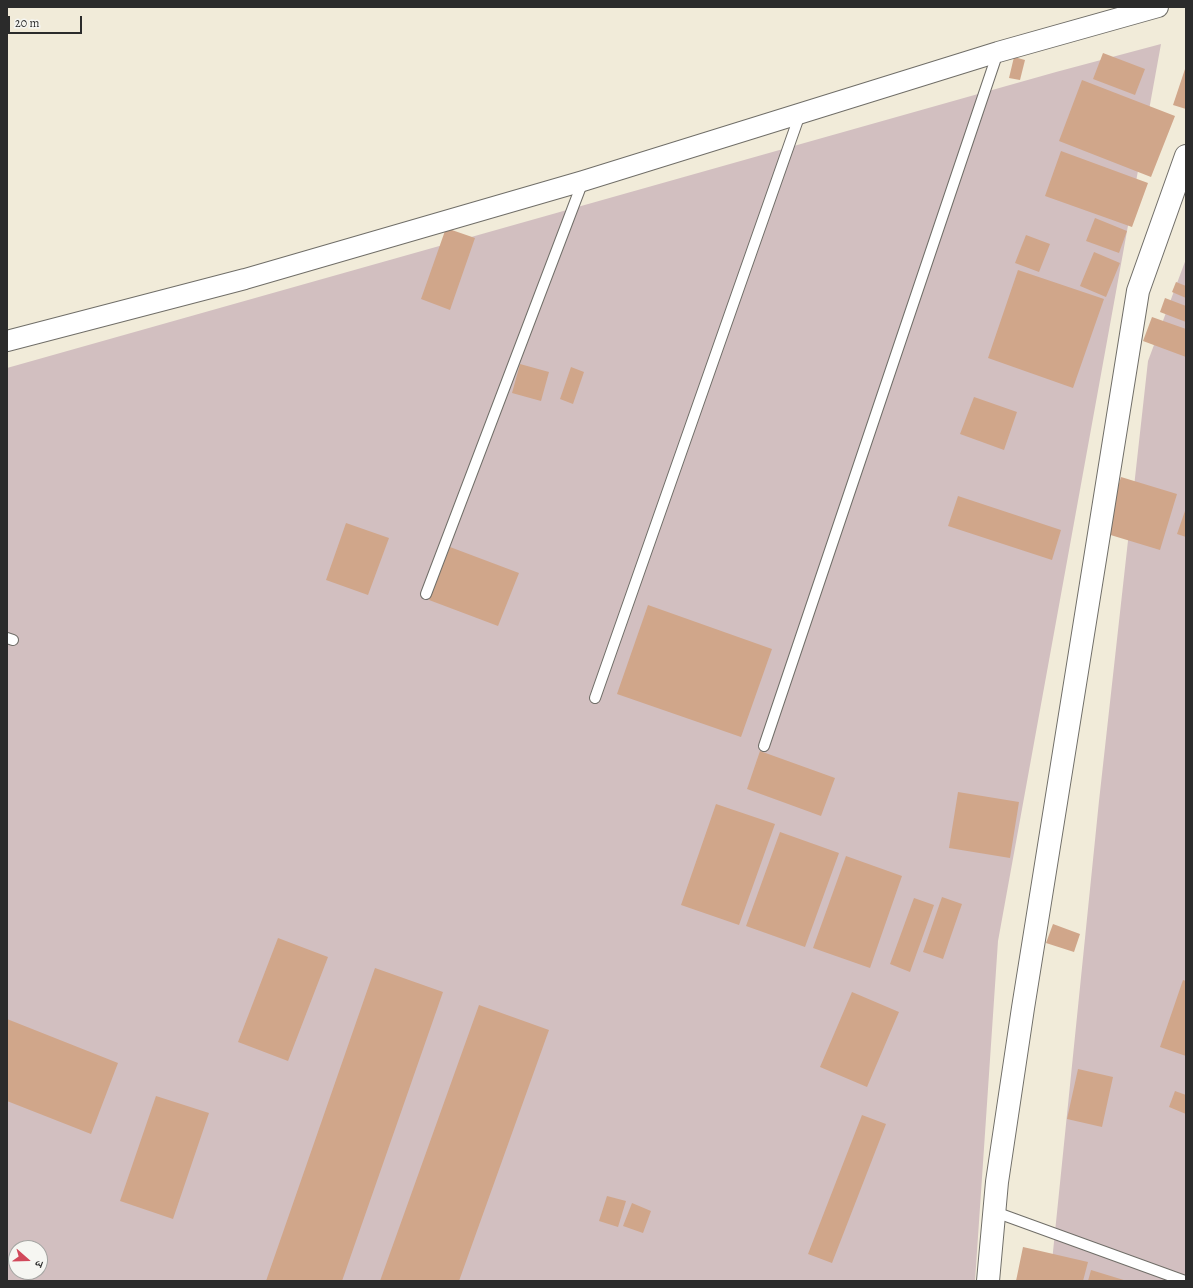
<!DOCTYPE html>
<meta charset="utf-8">
<style>
body{margin:0}
#map{position:relative;width:1193px;height:1288px;overflow:hidden;background:#f1ebd9;font-family:Alegreya,"Noto Serif Devanagari",serif}
canvas{display:block}
.frame{position:absolute;inset:0;border:8px solid #2b2b2b;pointer-events:none}
.north{position:absolute;left:8px;top:1240px;width:40px;height:40px;box-sizing:border-box;background:#f6f6f2;border:1px solid #a5a5a2;border-radius:50%;rotate:110deg;font-size:11px;font-weight:700;line-height:16px;text-align:center;color:#2b2b2b}
.north::after{content:'';display:block;margin:auto;width:14px;height:18px;background:#d1495b;clip-path:polygon(50% 0,100% 100%,50% 72%,0 100%)}
.scale{position:absolute;left:8px;top:16px;width:74px;height:18px;box-sizing:border-box;border:2px solid #2b2b2b;border-top:0;padding-left:5px;font-size:12px;line-height:14px;white-space:nowrap;color:#2b2b2b;-webkit-text-stroke:3px #f6f6f2;paint-order:stroke}
</style>
<div id="map">
<canvas width="1193" height="1288"></canvas>
<div class="frame"></div>
<div class="north">उ</div>
<div class="scale">20 m</div>
</div>
<script>
const ctx = document.querySelector('canvas').getContext('2d');
ctx.lineJoin = 'round';
function fillPath(path, color) {
  ctx.fillStyle = color;
  ctx.fill(path, 'evenodd');
}
function shape(rows) {
  const path = new Path2D();
  for (const r of rows) {
    path.moveTo(r[0], r[1]);
    for (let i = 2; i < r.length; i += 2) path.lineTo(r[i], r[i + 1]);
  }
  return path;
}
function trace(path, color, width, dash) {
  ctx.strokeStyle = color;
  ctx.lineWidth = width;
  ctx.lineCap = dash ? 'butt' : 'round';
  ctx.setLineDash(dash || []);
  ctx.stroke(path);
}
const industrial = shape([
 [1161,44,998,941,975,1281,7,1281,7,368,1056,72],
 [16,1248,40,1248,40,1272,16,1272],
 [1186,259,1186,1281,1050,1281,1099,801,1148,361]
]);
const building = shape([
 [1103,53,1145,69,1135,95,1093,79],
 [1014,57,1025,60,1020,80,1009,78],
 [1186,66,1186,109,1173,105],
 [1082,80,1175,116,1151,177,1059,141],
 [1061,151,1148,183,1132,227,1045,196],
 [1095,218,1127,231,1119,253,1086,241],
 [446,228,475,238,450,310,421,299],
 [1026,235,1050,244,1039,272,1015,263],
 [1094,252,1120,263,1106,297,1080,286],
 [1018,270,1104,299,1073,388,988,358],
 [1176,282,1186,286,1186,298,1172,292],
 [1165,298,1186,306,1186,322,1160,312],
 [1152,317,1186,329,1186,357,1143,341],
 [520,364,549,372,541,401,512,393],
 [571,367,584,372,573,404,560,399],
 [974,397,1017,412,1004,450,960,434],
 [1121,477,1177,494,1160,550,1104,533],
 [958,496,1061,530,1052,560,948,526],
 [1186,508,1186,537,1177,534],
 [346,523,389,538,368,595,326,580],
 [450,547,519,573,498,626,429,600],
 [648,605,772,649,741,737,617,694],
 [760,751,835,778,821,816,747,789],
 [958,792,1019,802,1010,858,949,848],
 [716,804,775,824,739,925,681,905],
 [780,832,839,853,805,947,746,926],
 [846,856,902,876,870,968,813,948],
 [942,897,962,904,943,959,923,952],
 [914,898,934,905,910,972,890,964],
 [1053,924,1080,934,1074,952,1046,943],
 [278,938,328,957,288,1061,238,1042],
 [375,968,443,992,342,1281,266,1281],
 [1183,980,1186,981,1186,1056,1160,1047],
 [852,992,899,1012,867,1087,820,1067],
 [479,1005,549,1030,459,1281,380,1281],
 [7,1019,118,1063,91,1134,7,1101],
 [1078,1069,1113,1077,1102,1127,1067,1119],
 [1175,1091,1186,1095,1186,1114,1169,1107],
 [156,1096,209,1113,173,1219,120,1201],
 [862,1115,886,1124,832,1263,808,1254],
 [607,1196,626,1201,618,1227,599,1221],
 [632,1203,651,1211,643,1233,623,1226],
 [1023,1247,1088,1262,1083,1281,1016,1281],
 [1091,1270,1127,1281,1088,1281]
]);
const service = shape([
 [426,594,583,181],
 [7,638,13,640],
 [595,698,800,114],
 [764,746,998,52],
 [995,1212,1185,1281]
]);
const minor = shape([
 [7,341,245,279,583,181,998,52,1158,7]
]);
const tertiary = shape([
 [988,1281,997,1182,1023,1008,1138,291,1186,156]
]);
fillPath(industrial, '#d2bfc0');
fillPath(building, '#d0a68a');
trace(service, '#706e68', 12);
trace(minor, '#706e68', 22);
trace(tertiary, '#706e68', 24);
trace(service, '#fff', 10);
trace(minor, '#fff', 20);
trace(tertiary, '#fff', 22);
</script>
